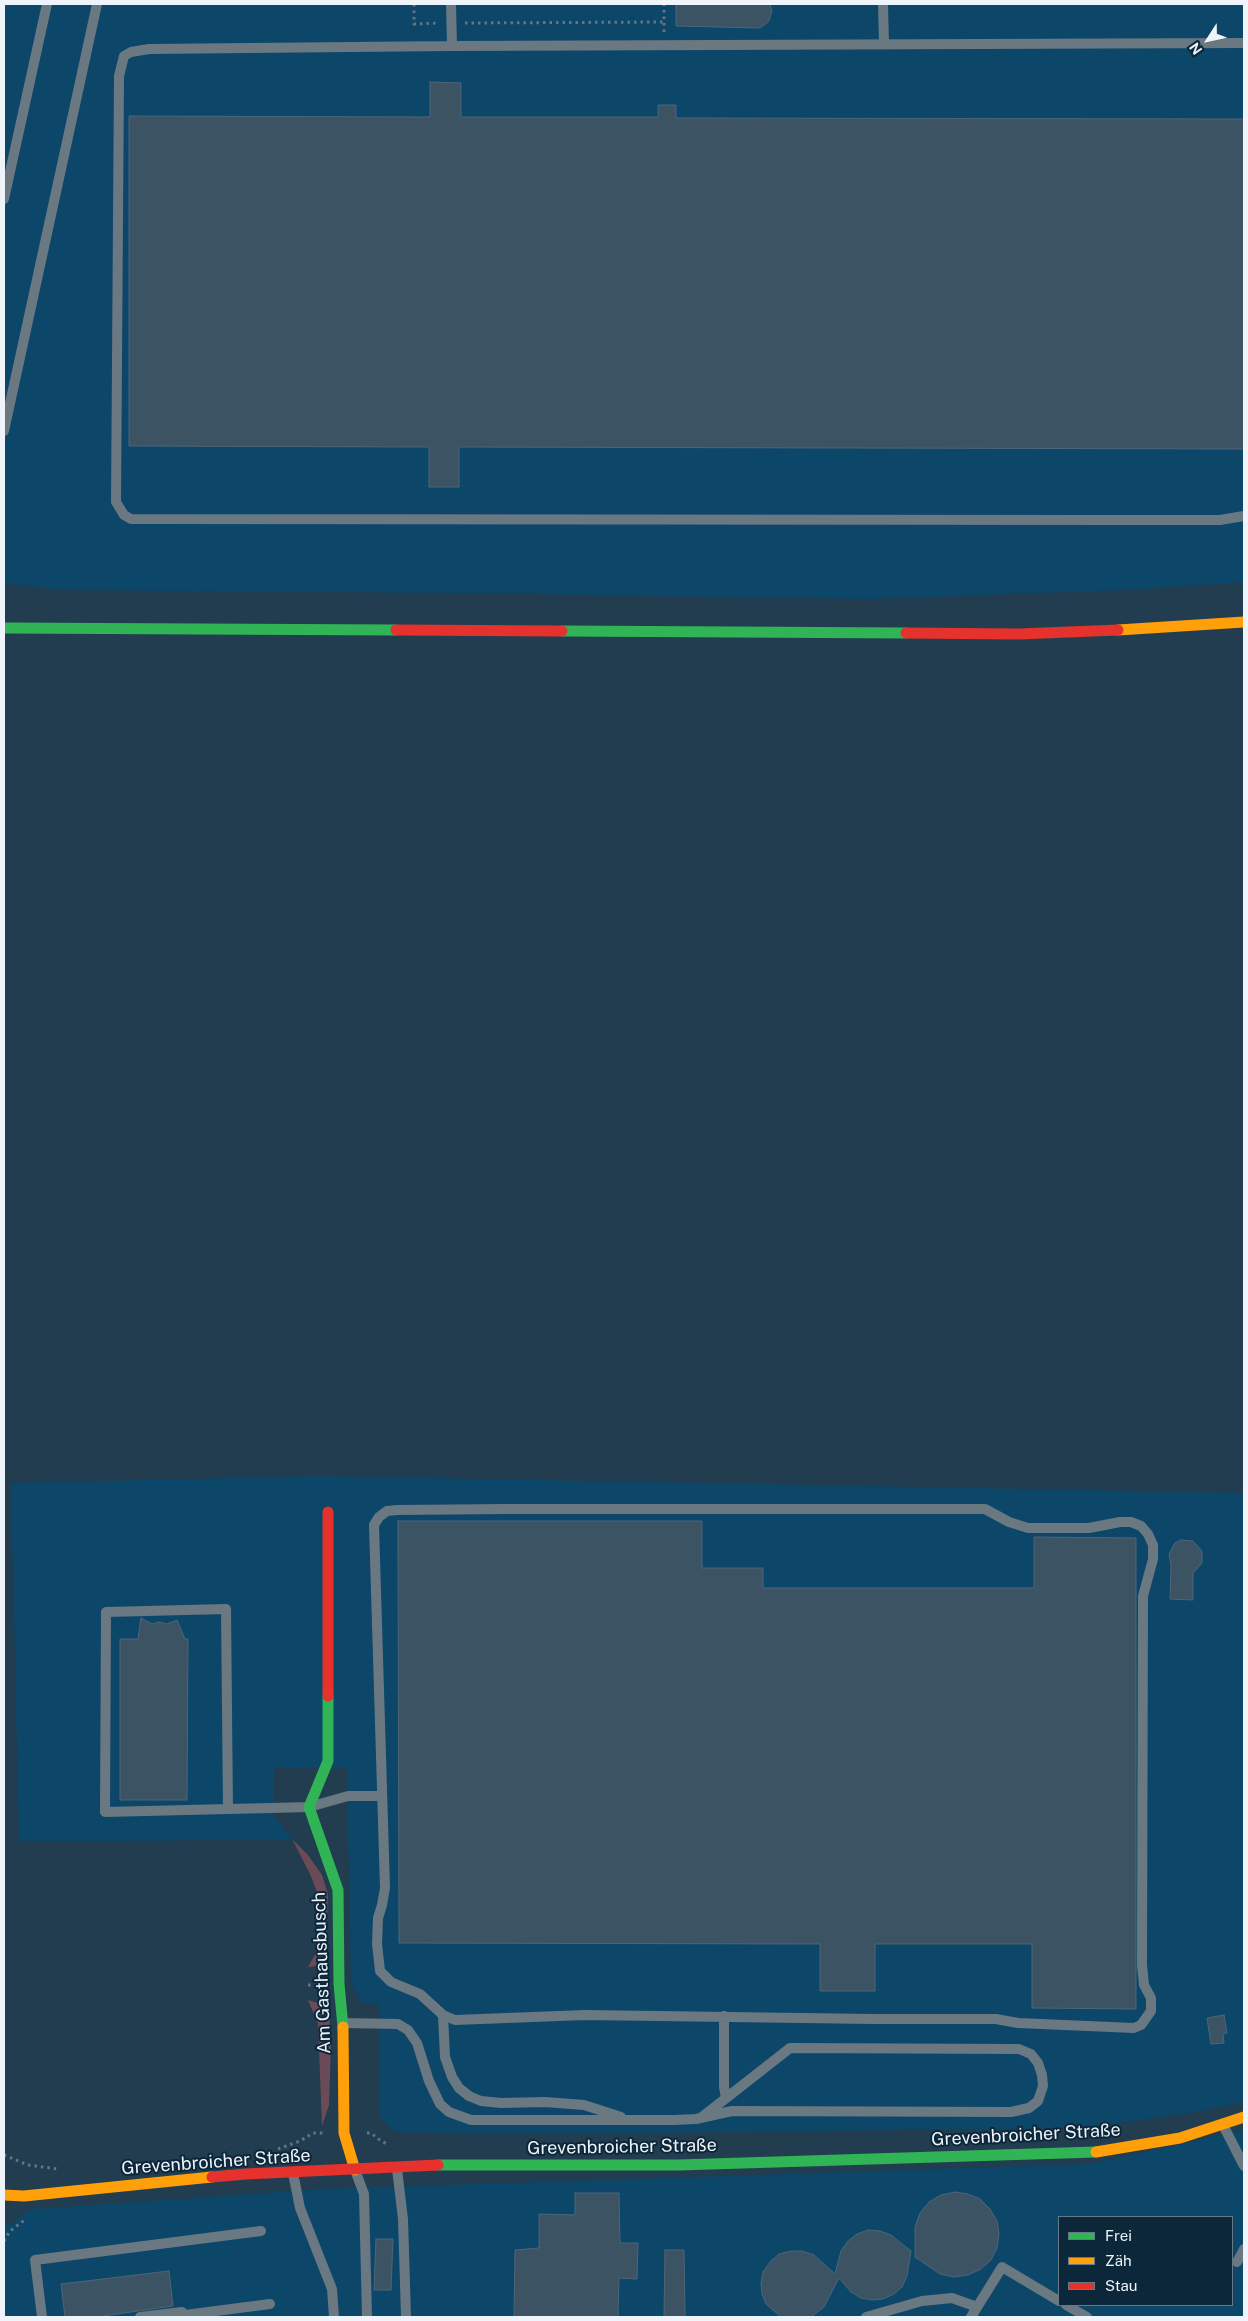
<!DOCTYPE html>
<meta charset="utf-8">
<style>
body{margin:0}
#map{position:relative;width:1248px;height:2321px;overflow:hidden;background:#213d4f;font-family:"Public Sans",sans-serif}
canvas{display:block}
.frame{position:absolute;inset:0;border:5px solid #eef4f9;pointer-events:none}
.legend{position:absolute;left:1058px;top:2216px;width:175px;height:90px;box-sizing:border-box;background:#0c273a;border:1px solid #667986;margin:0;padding:6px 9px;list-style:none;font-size:15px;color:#eef4f9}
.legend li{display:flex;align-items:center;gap:10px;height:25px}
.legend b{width:25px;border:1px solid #667986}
.north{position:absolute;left:1183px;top:15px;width:50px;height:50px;-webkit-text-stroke:4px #0c273a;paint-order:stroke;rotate:235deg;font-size:14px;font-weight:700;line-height:20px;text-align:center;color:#eef4f9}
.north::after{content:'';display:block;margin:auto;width:18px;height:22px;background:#eef4f9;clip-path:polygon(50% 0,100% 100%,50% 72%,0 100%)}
</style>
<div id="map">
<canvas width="1248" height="2321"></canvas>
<div class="frame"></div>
<ul class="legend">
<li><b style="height:6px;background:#30b455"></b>Frei</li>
<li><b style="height:6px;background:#ff9f0a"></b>Zäh</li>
<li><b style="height:6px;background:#e5322d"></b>Stau</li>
</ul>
<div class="north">N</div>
</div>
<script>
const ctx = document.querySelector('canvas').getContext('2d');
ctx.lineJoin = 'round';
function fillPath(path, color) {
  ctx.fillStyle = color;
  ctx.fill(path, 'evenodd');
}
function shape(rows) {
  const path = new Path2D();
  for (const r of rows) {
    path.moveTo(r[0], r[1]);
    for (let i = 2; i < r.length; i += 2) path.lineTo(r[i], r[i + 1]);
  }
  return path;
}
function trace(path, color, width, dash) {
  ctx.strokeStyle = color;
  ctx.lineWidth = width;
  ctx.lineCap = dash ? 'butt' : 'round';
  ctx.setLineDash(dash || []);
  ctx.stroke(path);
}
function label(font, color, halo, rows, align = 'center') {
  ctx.font = font + ' "Public Sans",sans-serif';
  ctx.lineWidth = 4;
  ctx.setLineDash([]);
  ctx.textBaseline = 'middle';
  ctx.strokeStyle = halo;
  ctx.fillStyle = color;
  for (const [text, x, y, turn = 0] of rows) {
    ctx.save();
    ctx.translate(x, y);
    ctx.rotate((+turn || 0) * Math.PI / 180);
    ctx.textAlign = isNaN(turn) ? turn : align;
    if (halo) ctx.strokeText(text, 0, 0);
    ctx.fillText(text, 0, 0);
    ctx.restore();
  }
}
const built = shape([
 [4,4,1244,4,1244,582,1127,590,867,599,469,593,62,590,4,583],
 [319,1476,1244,1493,1244,2100,1235,2104,1190,2113,1083,2128,536,2134,395,2132,379,2115,379,2003,362,2003,351,1982,347,1767,274,1767,274,1816,292,1839,19,1842,11,1483],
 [1244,2130,1244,2317,4,2317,4,2228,32,2209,325,2189,1091,2164],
 [1059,2217,1232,2217,1232,2305,1059,2305]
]);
const green = shape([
 [292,1839,308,1855,322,1875,328,1894,326,1960,317,1966,308,1967,322,1942,324,1910,310,1874],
 [308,2000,321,2004,329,2013,331,2045,329,2105,322,2126,318,2024]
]);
const building = shape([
 [676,4,770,4,772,11,769,21,760,28,676,26,676,4],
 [430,82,461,83,461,117,658,117,658,105,676,105,676,118,1244,119,1244,449,459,447,459,487,429,487,429,447,129,446,129,116,430,117,430,82],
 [398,1521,702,1521,702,1568,763,1568,763,1588,1034,1588,1034,1537,1136,1538,1136,2009,1032,2008,1032,1944,875,1944,875,1991,820,1991,820,1944,399,1943,398,1521],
 [1181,1540,1193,1541,1202,1551,1202,1563,1193,1573,1193,1600,1170,1599,1171,1566,1169,1554,1175,1543,1181,1540],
 [141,1618,152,1624,159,1622,167,1624,177,1620,185,1639,188,1639,187,1800,120,1800,120,1639,138,1639,141,1618],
 [1224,2015,1227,2033,1223,2034,1224,2043,1211,2044,1207,2018,1224,2015],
 [955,2192,968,2194,980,2199,990,2209,997,2221,999,2234,997,2248,991,2260,981,2269,968,2275,954,2277,940,2274,915,2257,915,2227,920,2213,929,2202,941,2195,955,2192],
 [575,2193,619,2193,620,2243,638,2243,637,2279,619,2278,618,2317,514,2317,515,2250,539,2248,539,2214,575,2215,575,2193],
 [868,2230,880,2231,891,2235,911,2251,907,2276,902,2287,894,2294,883,2299,872,2300,861,2298,851,2292,839,2278,824,2307,811,2317,781,2317,766,2304,762,2294,761,2283,763,2272,770,2262,779,2254,791,2251,802,2251,814,2255,835,2274,841,2251,848,2241,857,2234,868,2230],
 [376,2239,393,2239,391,2290,374,2290,376,2239],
 [665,2250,684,2250,685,2317,664,2317,665,2250],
 [169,2271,173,2306,96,2317,65,2317,61,2284,169,2271]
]);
const path = shape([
 [414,4,414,24,438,23],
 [465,23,664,22],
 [664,32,664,4],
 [308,1985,318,1985],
 [367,2133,371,2133,381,2141,389,2145],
 [278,2149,300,2141,313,2133,323,2133],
 [4,2155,28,2165,58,2169],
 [4,2241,10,2231,26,2219]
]);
const lane = shape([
 [451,4,452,46,149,49,131,52,124,56,119,76,116,502,124,515,131,519,1109,520,1220,520,1244,516],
 [883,4,884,44],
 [452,46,1244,43],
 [4,199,47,4],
 [4,431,97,4],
 [506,1509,985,1509,1009,1522,1028,1528,1089,1528,1120,1522,1131,1522,1141,1526,1148,1534,1153,1545,1153,1559,1143,1596,1142,1965,1144,1985,1151,1998,1151,2011,1141,2025,1134,2028,1018,2023,996,2019,874,2019,585,2015,455,2020,443,2015,420,1994,391,1982,380,1971,377,1944,378,1918,382,1905,385,1888,374,1525,379,1517,387,1511,397,1510,506,1509],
 [228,1809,226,1609,106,1612,105,1812,228,1809,271,1808,309,1807,348,1796,382,1796],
 [443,2015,445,2057,452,2077,459,2088,469,2096,481,2101,501,2103,545,2102,584,2105,621,2117],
 [724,2016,724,2087,726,2098],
 [343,2023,398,2024,408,2030,417,2043,429,2081,440,2104,449,2112,471,2120,674,2120,696,2119,732,2111,1011,2112,1029,2108,1038,2101,1043,2086,1042,2075,1038,2063,1031,2054,1019,2049,790,2048,702,2117],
 [1223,2125,1244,2166],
 [397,2169,403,2219,406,2317],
 [355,2170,364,2194,367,2317],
 [293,2173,300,2208,332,2289,334,2317],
 [1237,2262,1244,2249],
 [1066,2305,1087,2317],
 [42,2317,35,2260,261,2231],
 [140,2317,182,2312,185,2315,270,2304],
 [866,2317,922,2301,952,2298,977,2307],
 [971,2317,1002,2267,1059,2301]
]);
const fast = shape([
 [4,628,396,630],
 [562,631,906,633],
 [328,1696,328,1761,309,1807,338,1890,339,1984,343,2027],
 [438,2165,679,2165,1096,2152]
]);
const slow = shape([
 [1118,630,1244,622],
 [343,2027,344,2133,355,2170],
 [1096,2152,1180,2138,1244,2117],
 [4,2195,24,2196,212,2177]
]);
const jam = shape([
 [396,630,562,631],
 [906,633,1019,634,1118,630],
 [328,1512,328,1696],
 [212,2177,246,2174,438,2165]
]);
const streetNames = [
 ["Am Gasthausbusch",322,1973,-92],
 ["Grevenbroicher Straße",1026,2135,-3],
 ["Grevenbroicher Straße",622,2147,-1],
 ["Grevenbroicher Straße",216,2162,-4]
];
fillPath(built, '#0c4669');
fillPath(green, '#6b4b57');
fillPath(building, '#3c5363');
trace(building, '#4d6678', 1);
trace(path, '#67757f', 3, [2.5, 4]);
trace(lane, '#6a7882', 10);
trace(fast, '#30b455', 11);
trace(slow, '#ff9f0a', 11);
trace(jam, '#e5322d', 11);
label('18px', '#eef4f9', '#0c273a', streetNames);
</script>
